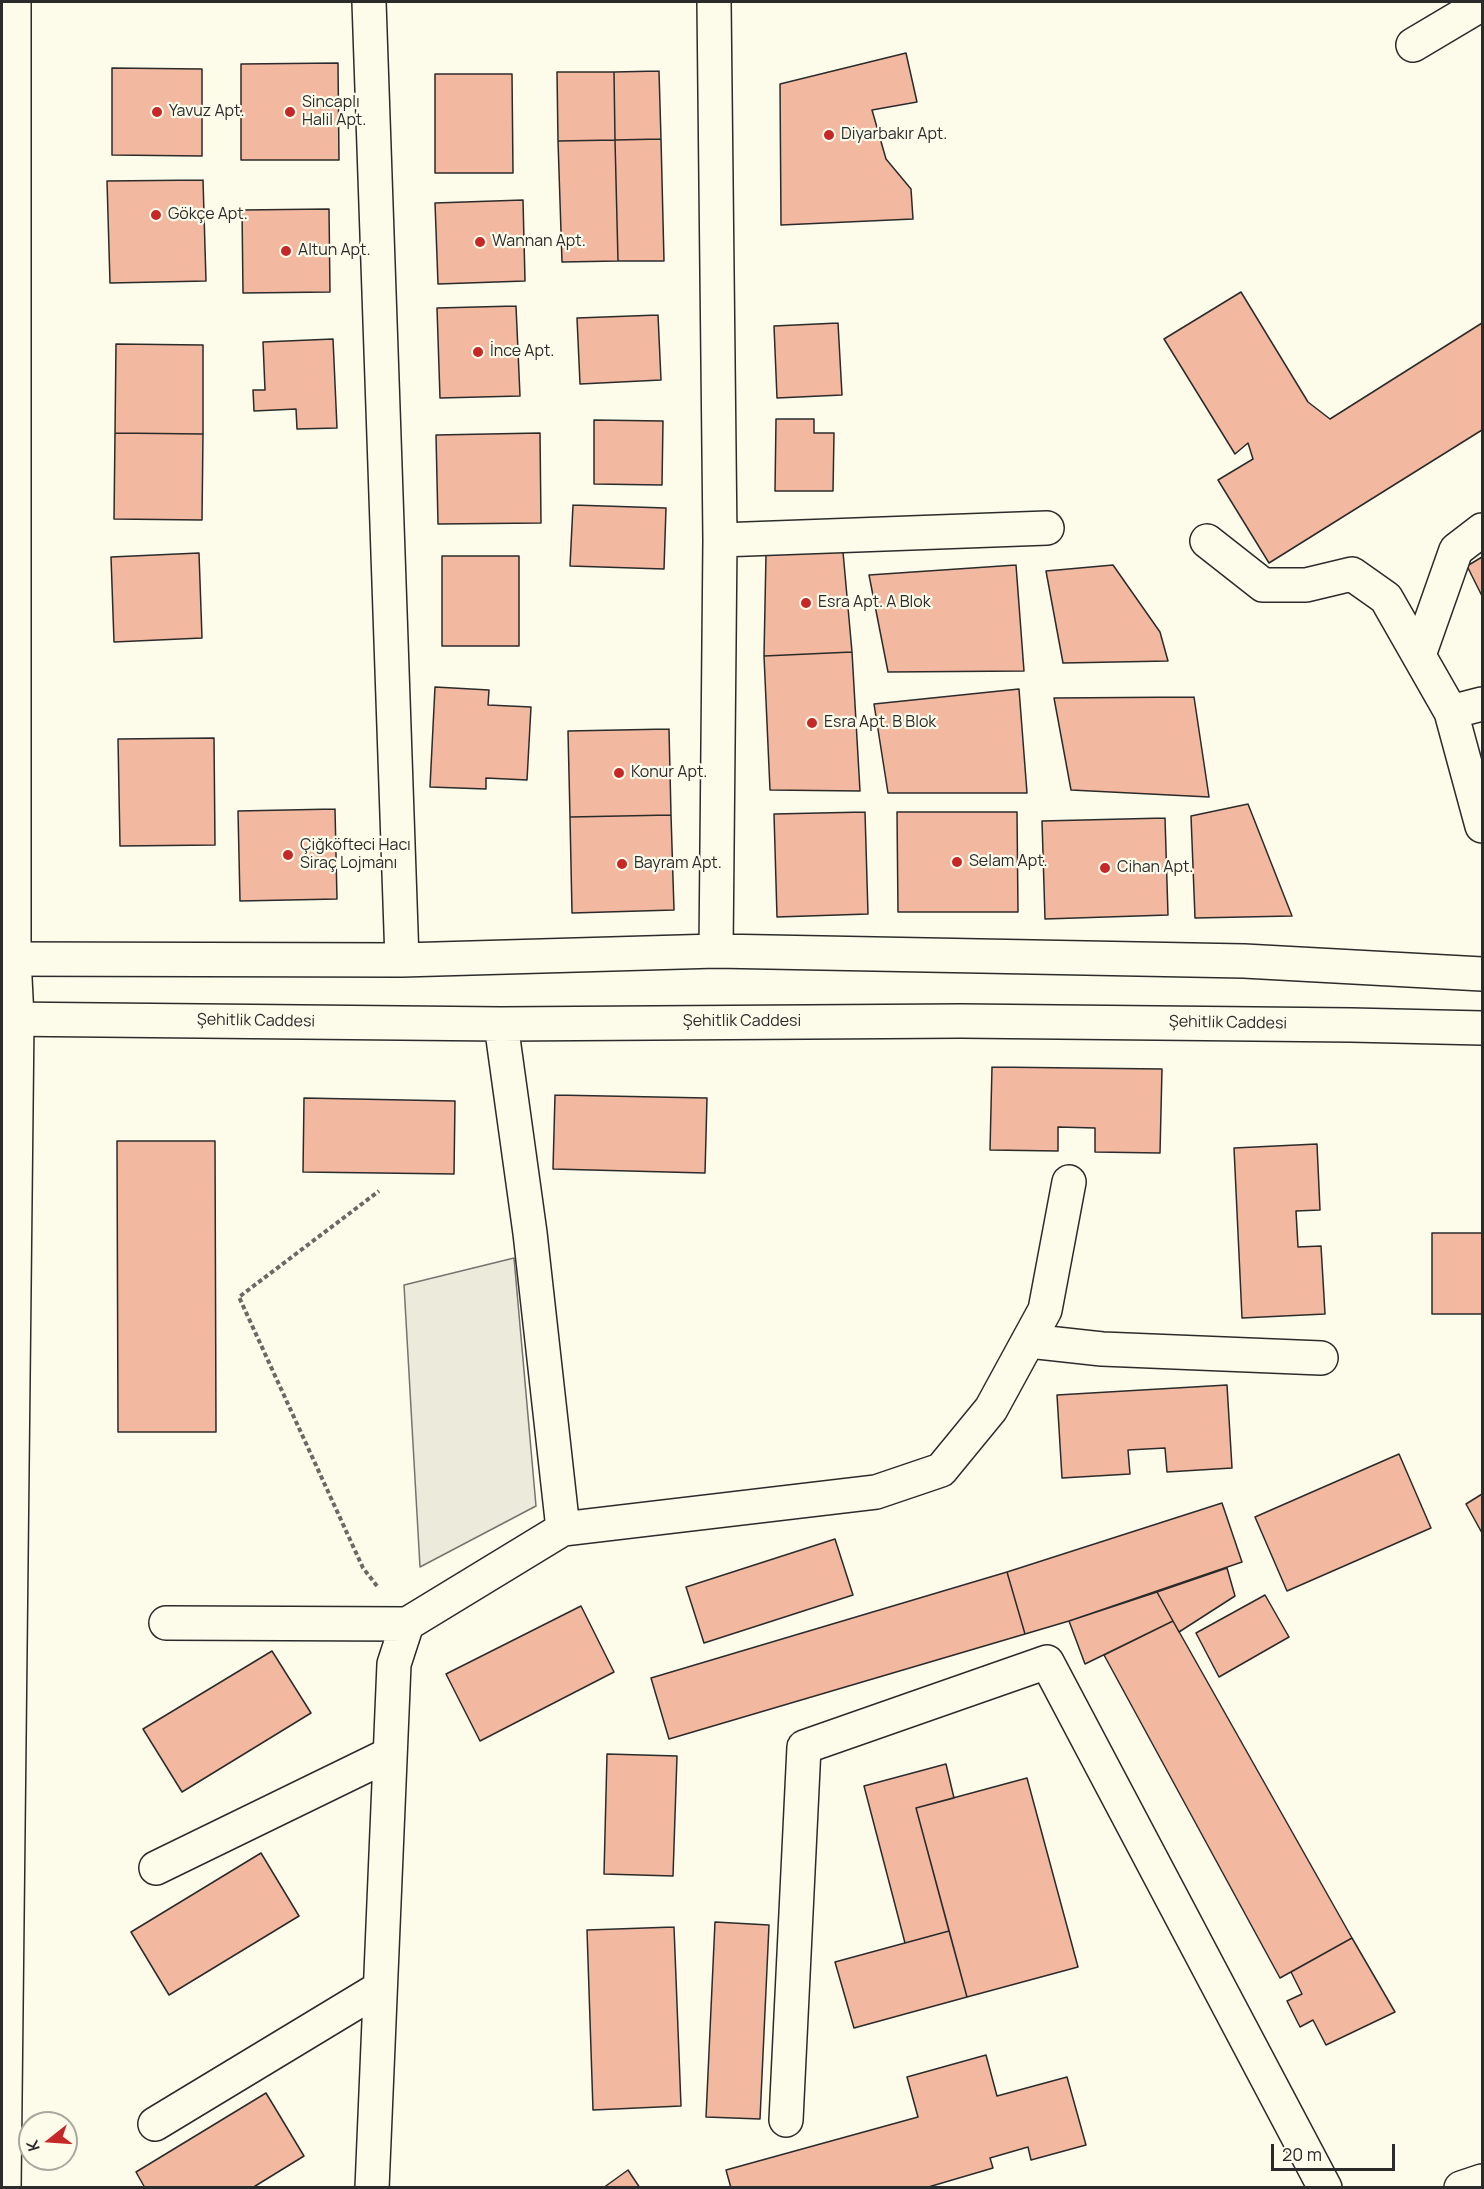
<!DOCTYPE html>
<meta charset="utf-8">
<style>
body{margin:0}
#map{position:relative;width:1484px;height:2189px;overflow:hidden;background:#fdfbea;font-family:Manrope,sans-serif}
canvas{display:block}
.frame{position:absolute;inset:0;border:3px solid #2b2b2b;pointer-events:none}
.north{position:absolute;left:18px;top:2111px;width:60px;height:60px;box-sizing:border-box;background:#fdfbea;border:2px solid #a9a89e;border-radius:50%;rotate:253deg;font-size:16px;font-weight:700;line-height:24px;text-align:center;color:#2b2b2b}
.north::after{content:'';display:block;margin:auto;width:21px;height:27px;background:#c62828;clip-path:polygon(50% 0,100% 100%,50% 72%,0 100%)}
.scale{position:absolute;left:1271px;top:2144px;width:124px;height:27px;box-sizing:border-box;border:3px solid #2b2b2b;border-top:0;padding-left:8px;font-size:18px;line-height:21px;white-space:nowrap;color:#2b2b2b;-webkit-text-stroke:4px #fdfbea;paint-order:stroke}
</style>
<div id="map">
<canvas width="1484" height="2189"></canvas>
<div class="frame"></div>
<div class="north">K</div>
<div class="scale">20 m</div>
</div>
<script>
const ctx = document.querySelector('canvas').getContext('2d');
ctx.lineJoin = 'round';
function fillPath(path, color) {
  ctx.fillStyle = color;
  ctx.fill(path, 'evenodd');
}
function shape(rows) {
  const path = new Path2D();
  for (const r of rows) {
    path.moveTo(r[0], r[1]);
    for (let i = 2; i < r.length; i += 2) path.lineTo(r[i], r[i + 1]);
  }
  return path;
}
function trace(path, color, width, dash) {
  ctx.strokeStyle = color;
  ctx.lineWidth = width;
  ctx.lineCap = dash ? 'butt' : 'round';
  ctx.setLineDash(dash || []);
  ctx.stroke(path);
}
function label(font, color, halo, rows, align = 'center') {
  ctx.font = font + ' Manrope,sans-serif';
  ctx.lineWidth = 4.5;
  ctx.setLineDash([]);
  ctx.textBaseline = 'middle';
  ctx.strokeStyle = halo;
  ctx.fillStyle = color;
  for (const [text, x, y, turn = 0] of rows) {
    ctx.save();
    ctx.translate(x, y);
    ctx.rotate((+turn || 0) * Math.PI / 180);
    ctx.textAlign = isNaN(turn) ? turn : align;
    if (halo) ctx.strokeText(text, 0, 0);
    ctx.fillText(text, 0, 0);
    ctx.restore();
  }
}
const parking = shape([
 [514,1258,536,1506,420,1567,404,1285,514,1258]
]);
const building = shape([
 [906,53,917,102,872,110,886,159,911,189,913,219,781,225,780,84,906,53],
 [338,63,339,160,241,160,241,64,338,63],
 [112,68,202,69,202,156,112,155,112,68],
 [659,71,661,139,615,140,614,72,659,71],
 [557,72,614,72,615,140,558,141,557,72],
 [435,74,512,74,513,173,435,173,435,74],
 [661,139,664,261,618,261,615,140,661,139],
 [615,140,618,261,562,262,558,141,615,140],
 [203,180,206,281,110,283,107,181,203,180],
 [523,200,525,281,438,284,435,203,523,200],
 [329,209,330,292,243,293,242,210,329,209],
 [1241,292,1308,402,1330,419,1482,323,1482,430,1269,563,1218,480,1253,459,1248,443,1235,454,1164,339,1241,292],
 [516,306,520,396,440,398,437,308,516,306],
 [658,315,661,380,580,384,577,318,658,315],
 [838,323,842,395,777,398,774,326,838,323],
 [333,339,337,428,297,429,296,409,254,411,253,390,265,390,263,342,333,339],
 [116,344,203,345,203,434,115,433,116,344],
 [776,419,814,419,814,433,834,433,833,491,775,491,776,419],
 [594,420,663,421,662,485,594,484,594,420],
 [115,433,203,434,202,520,114,519,115,433],
 [540,433,541,523,438,524,436,435,540,433],
 [573,505,666,508,664,569,570,566,573,505],
 [843,552,852,652,764,656,766,554,843,552],
 [199,553,202,638,114,642,111,557,199,553],
 [442,556,519,556,519,646,442,646,442,556],
 [1482,557,1482,596,1467,566,1482,557],
 [1016,565,1024,671,888,672,869,575,1016,565],
 [1113,565,1160,632,1168,661,1063,663,1046,571,1113,565],
 [852,652,860,791,770,790,764,656,852,652],
 [435,687,489,690,488,705,531,707,527,780,486,778,486,789,430,787,435,687],
 [1019,689,1027,793,888,793,874,704,1019,689],
 [1194,697,1209,797,1071,790,1054,698,1194,697],
 [669,729,671,815,570,817,568,731,669,729],
 [214,738,215,845,120,846,118,739,214,738],
 [1248,804,1292,916,1195,918,1191,816,1248,804],
 [335,809,337,899,240,901,238,811,335,809],
 [865,812,868,914,777,917,774,814,865,812],
 [897,812,1017,812,1018,912,898,912,897,812],
 [671,815,674,910,572,913,570,817,671,815],
 [1165,818,1168,915,1045,919,1042,821,1165,818],
 [992,1067,1162,1069,1160,1153,1095,1152,1095,1128,1058,1127,1058,1151,990,1150,992,1067],
 [555,1095,707,1098,705,1173,553,1169,555,1095],
 [304,1098,455,1101,454,1174,303,1172,304,1098],
 [117,1141,215,1141,216,1432,118,1432,117,1141],
 [1317,1144,1320,1210,1296,1211,1298,1247,1321,1246,1325,1314,1242,1318,1234,1148,1317,1144],
 [1432,1233,1482,1233,1482,1314,1432,1314,1432,1233],
 [1227,1385,1232,1468,1167,1472,1165,1448,1128,1450,1130,1474,1062,1478,1057,1395,1227,1385],
 [1399,1454,1431,1528,1287,1591,1255,1517,1399,1454],
 [1482,1494,1482,1533,1466,1504,1482,1494],
 [1222,1503,1242,1562,1069,1621,1025,1634,1007,1572,1222,1503],
 [835,1539,853,1595,704,1643,686,1587,835,1539],
 [1227,1568,1235,1596,1179,1632,1157,1592,1227,1568],
 [1007,1572,1025,1634,669,1739,651,1678,1007,1572],
 [1157,1592,1173,1621,1085,1664,1069,1621,1157,1592],
 [1265,1595,1289,1637,1219,1677,1196,1633,1265,1595],
 [581,1606,614,1672,480,1741,446,1674,581,1606],
 [1173,1621,1352,1938,1280,1978,1104,1655,1173,1621],
 [272,1651,311,1713,182,1792,143,1729,272,1651],
 [607,1754,677,1756,673,1876,604,1874,607,1754],
 [946,1764,954,1798,916,1808,949,1931,905,1943,864,1786,946,1764],
 [1027,1778,1078,1967,967,1997,916,1808,1027,1778],
 [261,1853,299,1916,169,1995,131,1932,261,1853],
 [715,1922,769,1925,760,2119,706,2117,715,1922],
 [674,1927,681,2106,593,2110,587,1930,674,1927],
 [949,1931,967,1997,854,2028,835,1962,949,1931],
 [1352,1938,1395,2012,1326,2045,1313,2020,1300,2027,1287,2001,1302,1994,1291,1972,1352,1938],
 [986,2055,997,2096,1067,2077,1086,2145,1031,2160,1028,2147,990,2158,993,2168,925,2188,731,2188,726,2170,918,2117,907,2077,986,2055],
 [266,2093,304,2156,252,2188,145,2188,136,2172,266,2093],
 [628,2170,640,2188,603,2188,628,2170]
]);
const path = shape([
 [377,1586,363,1568,239,1297,379,1191]
]);
const minor = shape([
 [369,2,402,960],
 [714,2,720,540,716,951],
 [1413,45,1482,4],
 [720,540,1047,528],
 [1207,541,1263,585,1306,585,1352,574,1386,598,1451,712,1482,826],
 [1419,655,1456,550,1482,530],
 [1451,712,1482,704],
 [2,959,402,960,716,951,1244,961,1482,974],
 [2,1019,501,1024,961,1021,1351,1025,1482,1028],
 [501,1024,530,1233,563,1529],
 [1029,1341,1102,1349,1321,1358],
 [166,1623,407,1624],
 [156,1868,390,1754],
 [786,2120,804,1747,1047,1662,1325,2188],
 [155,2124,380,1988],
 [372,2188,394,1664,407,1624,563,1529,876,1492,941,1470,991,1409,1045,1310,1069,1182],
 [1461,2188,1482,2181]
]);
const major = shape([
 [4,2188,17,1018,14,958,14,2]
]);
const markers = [
 [157,112,6,"#c62828"],
 [290,112,6,"#c62828"],
 [829,135,6,"#c62828"],
 [156,215,6,"#c62828"],
 [480,242,6,"#c62828"],
 [286,251,6,"#c62828"],
 [478,352,6,"#c62828"],
 [806,603,6,"#c62828"],
 [812,723,6,"#c62828"],
 [619,773,6,"#c62828"],
 [288,855,6,"#c62828"],
 [957,862,6,"#c62828"],
 [622,864,6,"#c62828"],
 [1105,868,6,"#c62828"]
];
const poiNames = [
 ["Sincaplı",302,103],
 ["Halil Apt.",302,121],
 ["Yavuz Apt.",169,112],
 ["Diyarbakır Apt.",841,135],
 ["Gökçe Apt.",168,215],
 ["Wannan Apt.",492,242],
 ["Altun Apt.",298,251],
 ["İnce Apt.",490,352],
 ["Esra Apt. A Blok",818,603],
 ["Esra Apt. B Blok",824,723],
 ["Konur Apt.",631,773],
 ["Çiğköfteci Hacı",300,846],
 ["Siraç Lojmanı",300,864],
 ["Selam Apt.",969,862],
 ["Bayram Apt.",634,864],
 ["Cihan Apt.",1117,868]
];
const streetNames = [
 ["Şehitlik Caddesi",256,1021,1],
 ["Şehitlik Caddesi",742,1022],
 ["Şehitlik Caddesi",1228,1023,1]
];
fillPath(parking, '#eceadb');
trace(parking, '#74746e', 1.5);
fillPath(building, '#f2b8a0');
trace(building, '#2b2b2b', 1.5);
trace(minor, '#2b2b2b', 36);
trace(major, '#2b2b2b', 36);
trace(path, '#6a6964', 4, [4.5, 3]);
trace(minor, '#fdfbea', 33);
trace(major, '#fdfbea', 33);
for (const [x, y, r, color] of markers) {
  const dot = new Path2D();
  dot.arc(x, y, r, 0, 2 * Math.PI);
  ctx.fillStyle = color;
  ctx.fill(dot);
  trace(dot, '#fdfbea', 2);
}
label('16px', '#2b2b2b', '#fdfbea', poiNames, 'left');
label('16px', '#2b2b2b', '#fdfbea', streetNames);
</script>
